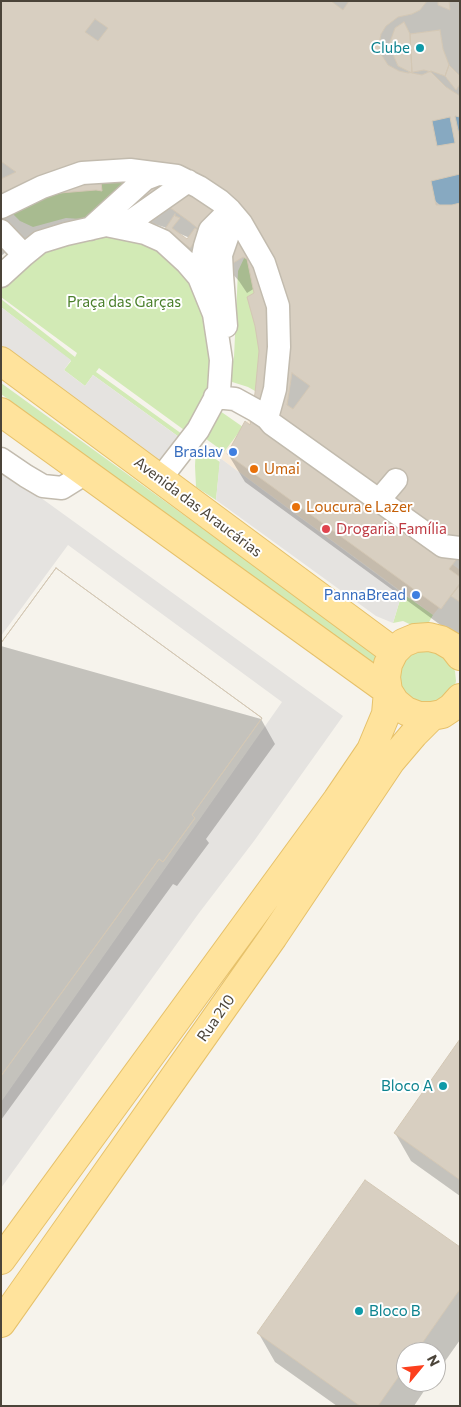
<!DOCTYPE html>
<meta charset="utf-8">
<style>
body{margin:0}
#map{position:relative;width:461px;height:1407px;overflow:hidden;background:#f6f3ec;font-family:Commissioner,sans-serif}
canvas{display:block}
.frame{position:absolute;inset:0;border:2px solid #4b4439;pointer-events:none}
.north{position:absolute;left:396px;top:1342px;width:50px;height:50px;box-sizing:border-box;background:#fff;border:1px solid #b7b4b0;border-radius:50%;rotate:62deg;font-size:14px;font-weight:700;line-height:20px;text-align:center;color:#4b4439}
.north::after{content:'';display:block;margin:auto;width:18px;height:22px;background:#fc3f1d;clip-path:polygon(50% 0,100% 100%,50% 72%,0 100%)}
</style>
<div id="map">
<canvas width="461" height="1407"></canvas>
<div class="frame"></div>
<div class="north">N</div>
</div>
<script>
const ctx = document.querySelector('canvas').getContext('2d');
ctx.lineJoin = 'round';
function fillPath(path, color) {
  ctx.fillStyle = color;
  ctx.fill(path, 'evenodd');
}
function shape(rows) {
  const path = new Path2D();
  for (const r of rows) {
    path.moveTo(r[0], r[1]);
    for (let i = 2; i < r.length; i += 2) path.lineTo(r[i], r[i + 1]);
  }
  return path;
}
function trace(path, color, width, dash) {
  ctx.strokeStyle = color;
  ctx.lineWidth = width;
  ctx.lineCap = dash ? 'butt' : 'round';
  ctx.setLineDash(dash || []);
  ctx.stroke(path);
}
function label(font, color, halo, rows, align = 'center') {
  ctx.font = font + ' Commissioner,sans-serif';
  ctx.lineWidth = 4;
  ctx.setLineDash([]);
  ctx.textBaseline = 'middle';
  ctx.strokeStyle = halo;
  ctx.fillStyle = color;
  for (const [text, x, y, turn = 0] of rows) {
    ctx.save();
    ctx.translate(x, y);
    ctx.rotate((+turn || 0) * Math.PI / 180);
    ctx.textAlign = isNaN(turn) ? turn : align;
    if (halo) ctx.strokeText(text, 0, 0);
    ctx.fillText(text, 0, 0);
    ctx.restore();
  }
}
const commercial = shape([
 [251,416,460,570,460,579,448,597,433,615,220,458]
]);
const green = shape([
 [131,177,94,217,80,219,66,218,33,227,20,221,11,212,46,192],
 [108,228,158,238,199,290,215,370,191,435,99,368,96,372,182,434,179,437,93,375,85,386,64,370,71,361,1,307,1,299,75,357,77,353,1,297,1,284,30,256],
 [247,252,258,264,264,396,248,387,229,381,234,357,238,271],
 [1,383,382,658,377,667,1,394],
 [220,411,243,427,224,452,202,436],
 [196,446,220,462,216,500,196,487,195,466],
 [402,593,433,615,424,631,403,621,393,623],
 [416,650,435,650,450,662,455,671,456,681,454,690,442,705,403,700,396,671,400,662]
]);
const parking = shape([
 [1,307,71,360,64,370,85,386,93,375,179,437,159,466,1,346],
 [220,458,402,593,393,623,376,616,216,500],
 [1,469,343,716,254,841,199,913,1,1188,1,1102,282,702,68,545,1,636]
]);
const water = shape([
 [460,111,460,153,439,157,415,124],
 [460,164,460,204,446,207,440,205,432,198,422,197,434,173]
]);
const shadow = shape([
 [1,1,460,1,460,634,457,637,245,482,228,454,251,427,260,351,255,288,247,293,239,281,220,260,193,253,169,235,167,228,148,222,139,206,117,209,47,230,16,244,1,256],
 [178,233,190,238,188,241,178,234],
 [1,646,261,719,275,744,206,839,209,843,177,886,173,884,1,1120],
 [460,1041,460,1196,411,1161,395,1133],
 [460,1248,460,1340,436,1374,436,1352,406,1352,406,1382,430,1382,414,1406,337,1406,275,1362,259,1334]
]);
const building = shape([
 [1,1,331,1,343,10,349,1,460,1,460,117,455,116,460,139,460,174,431,181,436,205,452,205,460,203,460,557,459,556,449,569,460,577,460,583,441,609,227,454,245,421,250,425,255,393,259,351,255,326,247,297,254,293,247,259,243,257,230,265,202,232,190,222,172,209,151,200,130,194,131,181,101,182,102,191,96,190,60,193,31,202,1,215,1,179,16,172,2,162,1,164,1,1],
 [95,19,108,28,98,41,85,32,95,19],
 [450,117,455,143,437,146,432,121,450,117],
 [292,373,310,386,293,409,287,405,292,373],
 [427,1,460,1,460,96,446,87,431,72,424,70,408,73,399,71,388,65,381,54,380,39,381,34,386,26,398,17,412,14,420,10,427,1],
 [438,1,449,1,450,10,438,5,438,1],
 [404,22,410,34,412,73,398,66,389,45,395,28,404,22],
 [440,30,443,49,449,65,445,76,431,71,422,75,412,73,410,34,440,30],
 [449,65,460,76,460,84,456,90,445,76,449,65],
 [175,214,175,216,180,218,172,228,187,239,195,228,202,233,190,248,165,229,175,214],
 [56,568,262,718,192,815,195,818,163,862,159,859,1,1076,1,643,56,568],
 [56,568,262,718,192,815,195,818,163,862,159,859,1,1076,1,643,56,568],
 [460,585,460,602,451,596,460,585],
 [460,1039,460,1180,394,1133,460,1039],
 [365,1180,460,1247,460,1289,416,1352,406,1352,406,1366,378,1406,360,1406,257,1333,365,1180]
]);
const minor = shape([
 [1,207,42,187,82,173,130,170,177,176,199,187,220,201,230,210,241,223,264,263,278,306,279,347,275,389,267,418,272,424,443,546,460,548],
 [121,228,188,181],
 [90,229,145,179,158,174],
 [1,231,24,255],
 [1,276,24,255,40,242,66,234,106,225,145,233,163,241,187,263,199,277,214,314,221,360,219,391,198,430,160,479],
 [208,286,202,261,205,246,210,230,230,210],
 [226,326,222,275,221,255,229,232,241,223],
 [215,397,235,399,255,410,267,418],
 [1,459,26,476,43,486,62,488,86,473],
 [379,500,396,480]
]);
const major = shape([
 [1,361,394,652],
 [1,412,388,691,386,714,371,750,337,800,1,1260],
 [460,656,453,647,441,640,429,637,415,638,403,643,394,652,388,664,386,677,388,691,395,702,406,711,419,716,432,716,442,714,451,708,460,698],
 [1,1323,273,937,391,761,414,734,432,716]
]);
const markers = [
 [420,48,5,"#0f9aa8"],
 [233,452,5,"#3f7fe0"],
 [254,469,5,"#e8710a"],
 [296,507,5,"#e8710a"],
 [326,529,5,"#e0444e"],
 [416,595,5,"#3f7fe0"],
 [443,1086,5,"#0f9aa8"],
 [359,1311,5,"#0f9aa8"]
];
const cultureNames = [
 ["Clube",410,48],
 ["Bloco A",433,1086],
 ["Bloco B",369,1311,"left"]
];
const parkNames = [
 ["Praça das Garças",124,302]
];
const shopNames = [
 ["Braslav",223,452],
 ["PannaBread",406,595]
];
const foodNames = [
 ["Umai",264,469],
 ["Loucura e Lazer",306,507]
];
const streetNames = [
 ["Avenida das Araucárias",198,507,37],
 ["Rua 210",216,1018,-55]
];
const healthNames = [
 ["Drogaria Família",336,529]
];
fillPath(commercial, '#f7ead8');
fillPath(green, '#d2eab5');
fillPath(parking, '#e5e3e0');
fillPath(water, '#a9d4f2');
fillPath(shadow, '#0003');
fillPath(building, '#d8cfc1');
trace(building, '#d3c7b4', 1);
trace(minor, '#c2bbae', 25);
trace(major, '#e6c16a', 30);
trace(minor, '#fff', 22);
trace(major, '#ffe39c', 28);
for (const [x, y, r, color] of markers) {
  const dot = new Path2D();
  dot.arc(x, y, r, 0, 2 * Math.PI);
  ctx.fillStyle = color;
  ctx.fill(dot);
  trace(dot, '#fff', 2);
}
label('15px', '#0d838f', '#fff', cultureNames, 'right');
label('15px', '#4a7f2a', '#fff', parkNames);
label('15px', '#366cbe', '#fff', shopNames, 'right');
label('15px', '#c56008', '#fff', foodNames, 'left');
label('15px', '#4b4439', '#fff', streetNames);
label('15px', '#be3a42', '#fff', healthNames, 'left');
</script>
